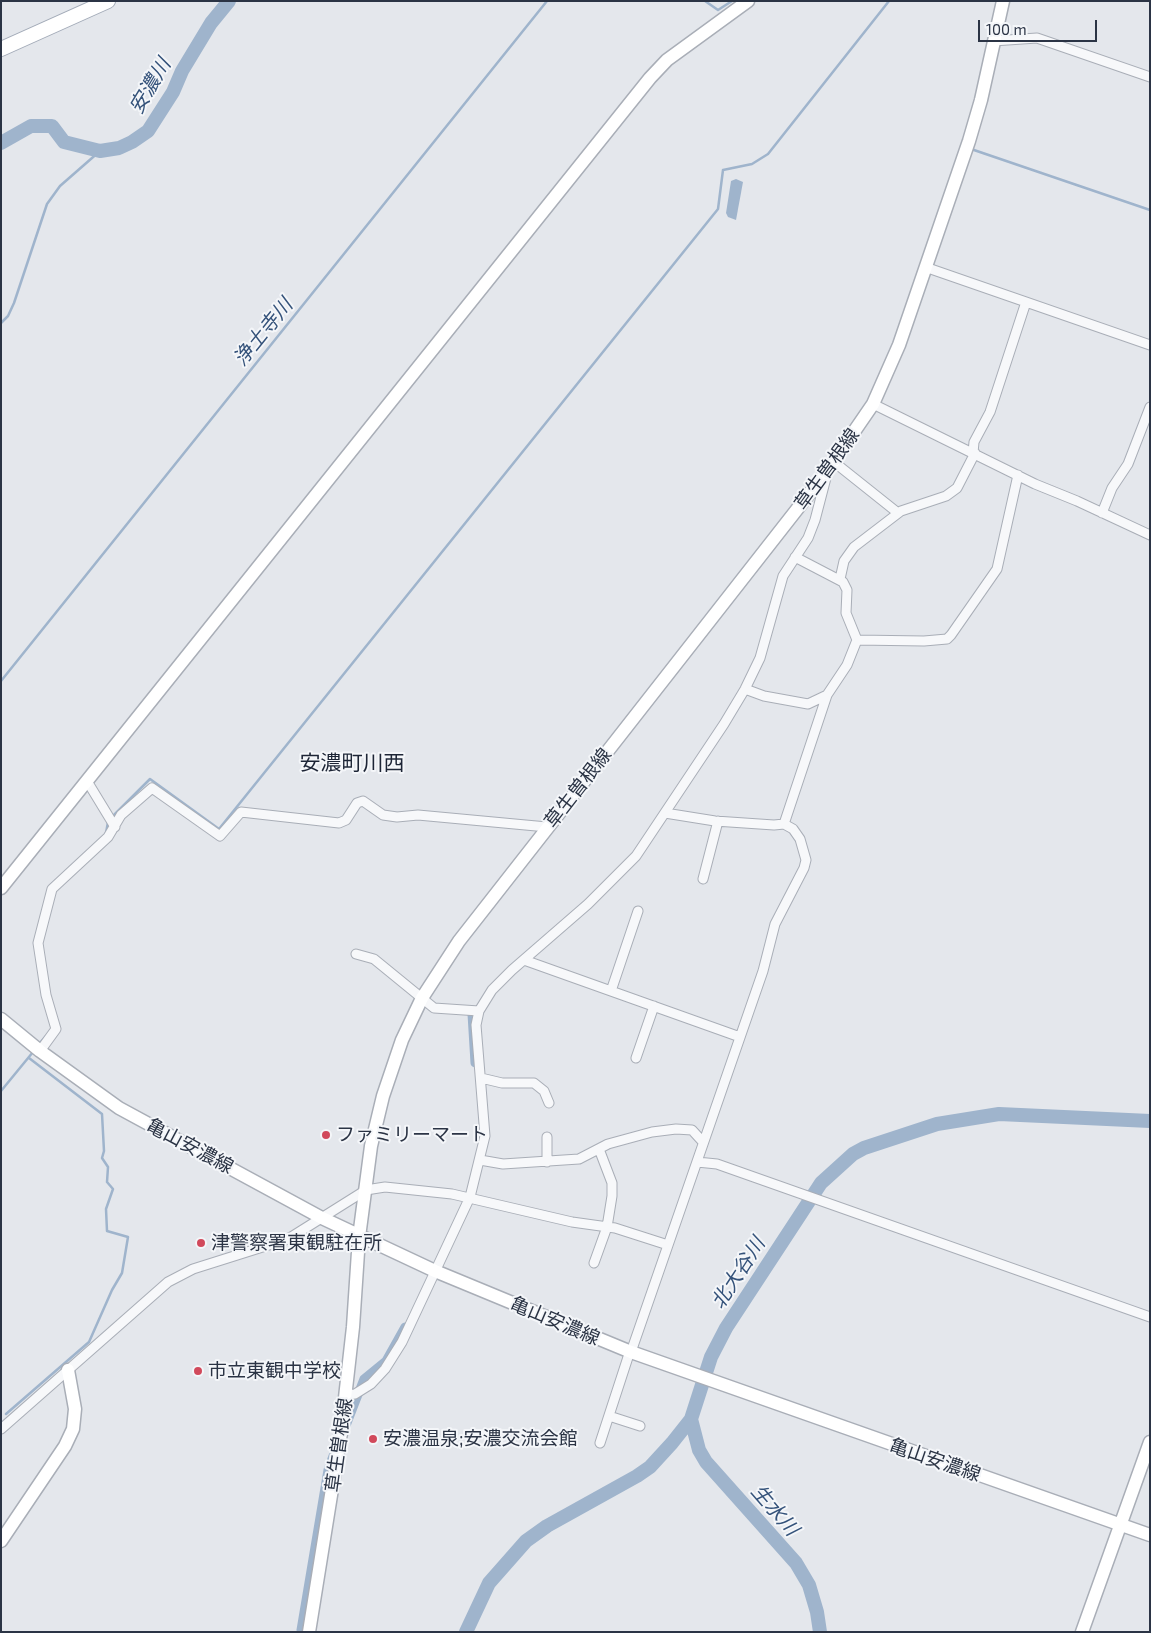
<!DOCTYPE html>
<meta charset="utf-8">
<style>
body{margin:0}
#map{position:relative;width:1151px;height:1633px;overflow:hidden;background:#e4e7ec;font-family:"Exo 2",sans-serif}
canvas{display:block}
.frame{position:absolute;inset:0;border:2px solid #2b3445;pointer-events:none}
.scale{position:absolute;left:978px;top:20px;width:119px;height:22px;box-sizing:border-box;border:2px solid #2b3445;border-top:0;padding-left:6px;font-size:15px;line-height:18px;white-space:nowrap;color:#2b3445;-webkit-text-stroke:4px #f4f6f9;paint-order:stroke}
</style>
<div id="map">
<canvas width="1151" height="1633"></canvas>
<div class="frame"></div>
<div class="scale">100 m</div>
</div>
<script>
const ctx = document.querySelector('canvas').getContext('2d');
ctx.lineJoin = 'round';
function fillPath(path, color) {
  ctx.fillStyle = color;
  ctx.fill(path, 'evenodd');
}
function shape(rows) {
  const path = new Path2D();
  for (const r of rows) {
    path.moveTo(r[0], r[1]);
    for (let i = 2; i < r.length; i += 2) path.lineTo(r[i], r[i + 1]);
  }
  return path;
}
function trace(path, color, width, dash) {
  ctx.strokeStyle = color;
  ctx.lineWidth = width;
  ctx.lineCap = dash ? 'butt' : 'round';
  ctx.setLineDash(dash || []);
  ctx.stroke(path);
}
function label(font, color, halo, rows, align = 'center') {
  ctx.font = font + ' "Exo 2","Noto Sans JP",sans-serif';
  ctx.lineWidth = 4;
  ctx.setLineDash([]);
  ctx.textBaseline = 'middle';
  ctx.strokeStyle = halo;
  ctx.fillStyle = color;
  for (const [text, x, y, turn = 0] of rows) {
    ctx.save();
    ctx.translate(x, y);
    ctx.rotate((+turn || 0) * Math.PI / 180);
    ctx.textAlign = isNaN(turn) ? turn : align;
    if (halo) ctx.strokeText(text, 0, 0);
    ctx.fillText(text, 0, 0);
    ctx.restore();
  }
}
const water = shape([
 [736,179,743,182,736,220,728,217,726,213,731,181]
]);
const stream = shape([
 [705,1,718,10,732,1],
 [971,149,1150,210],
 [1,323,8,316,14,303,47,204,60,186,100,151],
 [1,681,547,1],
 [112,817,150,779,219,829,718,209,723,170,752,164,768,154,889,1],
 [106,833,108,822],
 [38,1045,46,1036],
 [1,1091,33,1052],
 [6,1414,89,1342,112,1290,122,1273,128,1237,107,1231,106,1209,113,1189,107,1182,108,1167,102,1158,104,1151,102,1114,29,1058]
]);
const canal = shape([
 [472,1014,475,1063],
 [345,1428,364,1379,386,1361,405,1327],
 [301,1630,328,1470,333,1456]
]);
const river = shape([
 [1,143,31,126,52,126,64,142,100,151,119,148,132,142,148,131,173,92,182,71,211,23,229,1],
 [691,1419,699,1450,706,1462,796,1563,809,1585,817,1612,820,1632],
 [466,1632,489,1583,526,1541,547,1526,637,1476,650,1467,672,1443,691,1419,711,1357,726,1328,821,1183,853,1154,864,1148,937,1124,999,1114,1150,1121]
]);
const street = shape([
 [993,41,1037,38,1150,77],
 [925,267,1150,345],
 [873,404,1035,484,1077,501,1150,535],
 [973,453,974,442,990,412,1026,302],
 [834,462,898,513],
 [1102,513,1112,488,1128,464,1150,407],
 [840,579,844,561,854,547,901,511,946,496,957,488,975,453],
 [857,640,924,641,947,639,951,635,997,569,1018,475],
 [745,689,764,696,808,704,827,695],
 [87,781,115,827],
 [784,824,827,695,847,665,857,640,846,613,847,590,843,582,795,557],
 [703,879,718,821],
 [356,954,374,959,434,1008,479,1011],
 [524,960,740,1037],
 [611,991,638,911],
 [40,1051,56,1029,46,995,38,943,52,889,108,837,121,815,152,788,220,836,241,812,339,823,346,820,357,803,363,801,383,815,397,817,418,815,547,827],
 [636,1058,654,1006],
 [481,1078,502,1083,534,1083,544,1091,549,1103],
 [547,1137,547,1162],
 [480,1160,503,1164,579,1159,608,1144,652,1132,676,1129,692,1130,703,1142],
 [697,1162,717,1164,1150,1317],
 [594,1263,607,1227,612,1196,612,1183,599,1149],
 [631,1352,763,971,775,924,804,868,806,860,800,839,793,829,784,824,774,825,715,821,665,813],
 [346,1395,355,1394,371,1384,385,1369,402,1342,470,1197,485,1136,476,1025,479,1011,492,990,512,970,588,904,636,856,724,724,745,689,760,658,783,576,808,538,815,520,827,474],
 [609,1416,640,1426],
 [1,1429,168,1282,193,1269,288,1239,366,1190,385,1187,452,1194,572,1222,615,1228,668,1245],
 [600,1443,630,1351]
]);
const secondary = shape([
 [1,888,650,78,667,60,748,1],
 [1,1019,40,1051,119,1108,322,1218,435,1271,631,1352,1150,1535],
 [1,1541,65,1446,73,1429,75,1409,68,1370],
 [309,1632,341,1433,353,1327,359,1237,371,1146,383,1096,402,1040,422,998,459,941,827,471,873,404,899,345,969,141,981,100,1003,1],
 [1082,1632,1150,1442]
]);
const primary = shape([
 [1,49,108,1]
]);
const markers = [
 [326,1135,5,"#d1495b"],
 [201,1243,5,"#d1495b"],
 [198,1371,5,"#d1495b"],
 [373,1439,5,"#d1495b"]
];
const streetNames = [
 ["草生曽根線",827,469,-54],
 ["草生曽根線",578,788,-52],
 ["亀山安濃線",190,1146,28],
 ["亀山安濃線",555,1321,23],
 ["草生曽根線",339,1445,-82],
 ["亀山安濃線",935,1460,19]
];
const poiNames = [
 ["ファミリーマート",336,1135],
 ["津警察署東観駐在所",211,1243],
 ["市立東観中学校",208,1371],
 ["安濃温泉;安濃交流会館",383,1439]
];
const waterNames = [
 ["安濃川",150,86,-59],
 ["浄土寺川",263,332,-51],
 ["北大谷川",738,1273,-57],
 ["生水川",775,1510,49]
];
const quarterNames = [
 ["安濃町川西",352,763]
];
fillPath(water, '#9fb4cc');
trace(stream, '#9fb4cc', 2.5);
trace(canal, '#9fb4cc', 9);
trace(river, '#9fb4cc', 14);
trace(street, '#a9aeb7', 11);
trace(secondary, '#a9aeb7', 15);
trace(primary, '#a3abb8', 16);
trace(street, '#f7f8fa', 9);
trace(secondary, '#fff', 12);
trace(primary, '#fff', 14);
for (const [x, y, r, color] of markers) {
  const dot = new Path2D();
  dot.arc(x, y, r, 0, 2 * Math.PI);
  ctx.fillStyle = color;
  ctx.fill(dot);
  trace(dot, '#f4f6f9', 2);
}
label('19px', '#2b3445', '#f4f6f9', streetNames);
label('19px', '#2b3445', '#f4f6f9', poiNames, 'left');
label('italic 20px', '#34527a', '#f4f6f9', waterNames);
label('21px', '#1d2536', '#f4f6f9', quarterNames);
</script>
